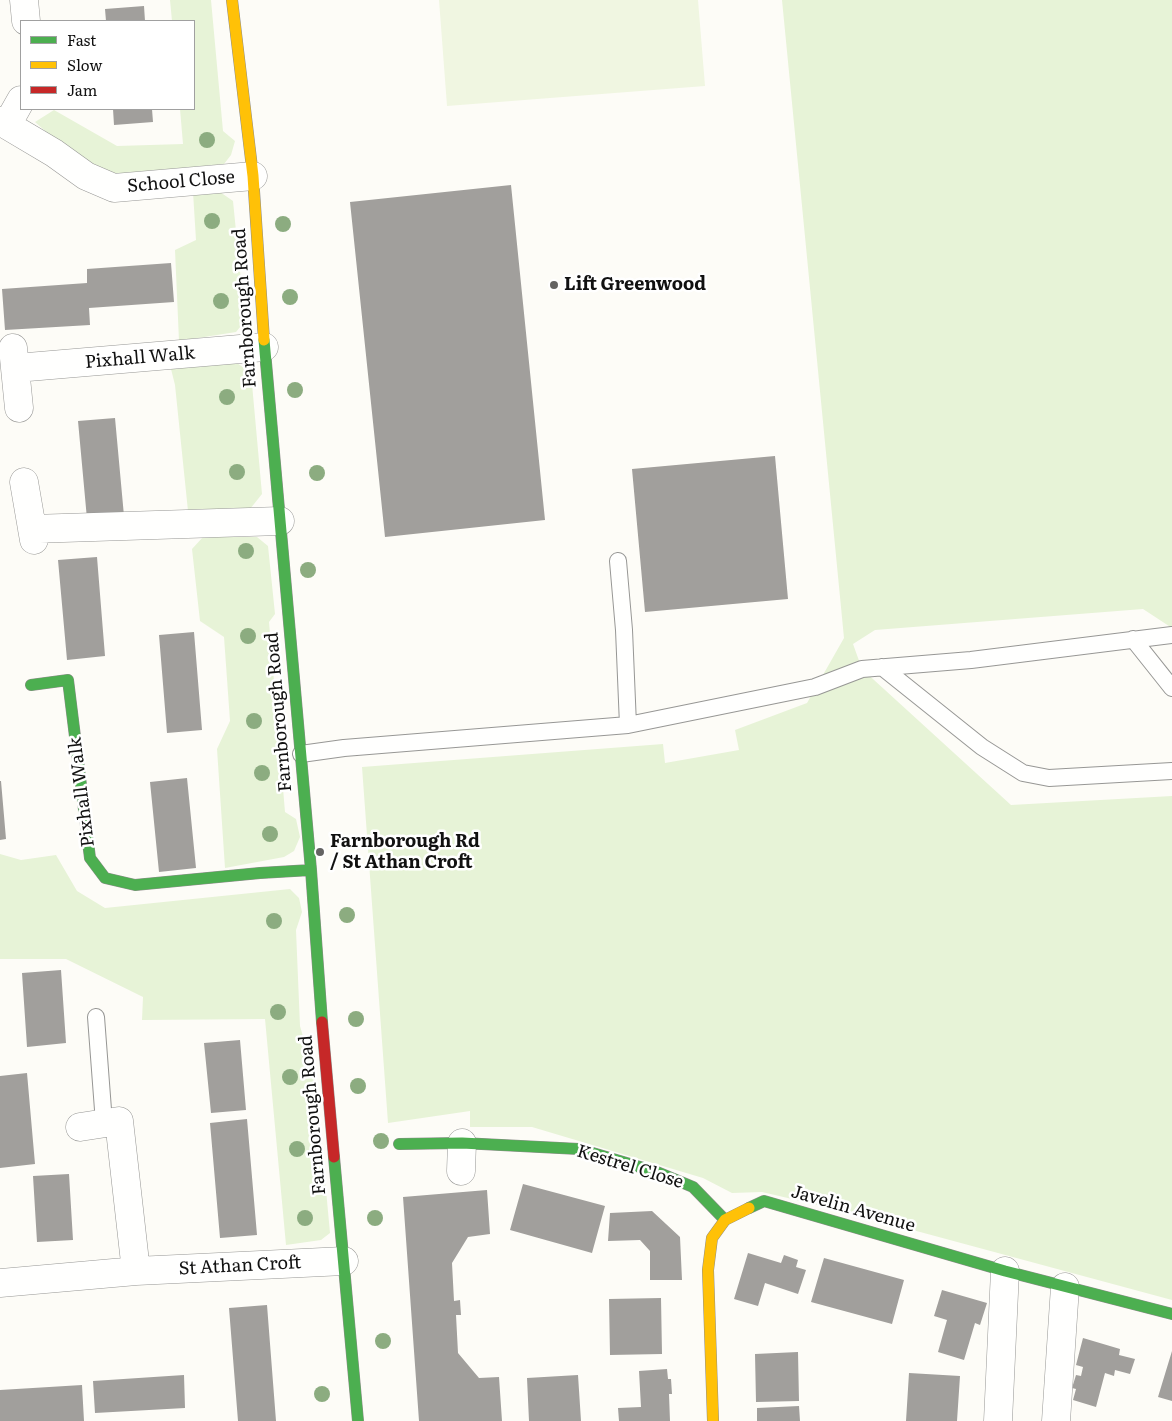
<!DOCTYPE html>
<style>
body{margin:0}
#map{position:relative;width:1172px;height:1421px;overflow:hidden;background:#fdfcf7;font-family:Literata,serif}
canvas{display:block}
.legend{position:absolute;left:20px;top:20px;width:175px;height:90px;box-sizing:border-box;background:#fff;border:1px solid #a0a0a0;margin:0;padding:6px 9px;list-style:none;font-size:15px;color:#111}
.legend li{display:flex;align-items:center;gap:10px;height:25px}
.legend b{width:25px;border:1px solid #a0a0a0}
</style>
<div id="map">
<canvas width="1172" height="1421"></canvas>
<ul class="legend">
<li><b style="height:6px;background:#4caf50"></b>Fast</li>
<li><b style="height:6px;background:#ffc107"></b>Slow</li>
<li><b style="height:6px;background:#c62828"></b>Jam</li>
</ul>
</div>
<script>
const ctx = document.querySelector('canvas').getContext('2d');
ctx.lineJoin = 'round';
function fillPath(path, color) {
  ctx.fillStyle = color;
  ctx.fill(path, 'evenodd');
}
function shape(rows) {
  const path = new Path2D();
  for (const r of rows) {
    path.moveTo(r[0], r[1]);
    for (let i = 2; i < r.length; i += 2) path.lineTo(r[i], r[i + 1]);
  }
  return path;
}
function trace(path, color, width, dash) {
  ctx.strokeStyle = color;
  ctx.lineWidth = width;
  ctx.lineCap = dash ? 'butt' : 'round';
  ctx.setLineDash(dash || []);
  ctx.stroke(path);
}
function label(font, color, halo, rows, align = 'center') {
  ctx.font = font + ' Literata,serif';
  ctx.lineWidth = 5;
  ctx.setLineDash([]);
  ctx.textBaseline = 'middle';
  ctx.strokeStyle = halo;
  ctx.fillStyle = color;
  for (const [text, x, y, turn = 0] of rows) {
    ctx.save();
    ctx.translate(x, y);
    ctx.rotate((+turn || 0) * Math.PI / 180);
    ctx.textAlign = isNaN(turn) ? turn : align;
    if (halo) ctx.strokeText(text, 0, 0);
    ctx.fillText(text, 0, 0);
    ctx.restore();
  }
}
const green = shape([
 [170,0,211,0,223,131,235,141,231,155,224,164,118,175,86,167,35,122,54,110,117,146,183,144,180,109,194,109,194,21,172,21],
 [782,0,1172,0,1172,628,1143,609,875,630,853,644,862,669,1011,805,1172,796,1172,1300,835,1209,762,1192,732,1193,703,1178,532,1127,470,1127,470,1111,388,1123,362,767,663,744,665,763,739,750,735,730,807,703,844,638],
 [193,192,220,192,233,201,245,321,236,332,179,341,175,250,196,240],
 [237,363,251,373,262,494,250,509,188,511,175,385,171,369],
 [203,537,257,537,268,546,275,614,269,622,285,812,296,819,300,837,294,851,284,857,225,868,217,749,230,721,224,637,200,621,192,549],
 [0,854,21,860,56,855,77,891,105,908,290,889,299,898,302,912,296,930,300,1026,316,1082,330,1233,321,1240,286,1245,265,1019,142,1020,143,997,66,959,0,959]
]);
const pitch = shape([
 [439,0,698,0,705,86,447,106]
]);
const building = shape([
 [144,6,145,21,106,21,105,9],
 [113,109,152,109,153,122,114,125],
 [511,185,545,520,385,537,350,202],
 [171,263,174,302,89,308,90,325,5,330,2,289,87,283,87,269],
 [115,418,124,516,87,519,78,421],
 [775,456,788,599,645,612,632,469],
 [97,557,105,656,67,660,58,560],
 [194,632,202,730,167,733,159,635],
 [187,778,196,868,159,872,150,782],
 [0,781,1,781,6,839,0,840],
 [61,970,66,1043,27,1047,22,973],
 [240,1040,246,1110,211,1113,204,1043],
 [27,1073,35,1164,0,1168,0,1076],
 [247,1119,257,1235,220,1238,210,1123],
 [69,1174,73,1240,37,1242,33,1176],
 [523,1184,605,1206,592,1253,510,1230],
 [487,1190,490,1234,468,1237,452,1263,454,1301,460,1300,461,1315,456,1315,458,1353,479,1378,499,1377,502,1421,419,1421,403,1197],
 [652,1211,680,1237,682,1280,650,1280,650,1251,640,1240,608,1241,610,1213],
 [748,1253,781,1263,784,1255,798,1260,796,1267,806,1270,798,1294,765,1283,758,1306,734,1299],
 [824,1258,904,1280,892,1324,811,1302],
 [942,1290,987,1303,980,1325,975,1323,964,1360,938,1352,947,1320,934,1316],
 [661,1298,662,1354,610,1355,609,1299],
 [267,1305,276,1421,238,1421,229,1308],
 [1083,1338,1120,1349,1119,1355,1135,1359,1130,1374,1115,1370,1114,1376,1105,1373,1096,1407,1073,1400,1076,1389,1072,1388,1076,1375,1081,1376,1083,1367,1076,1365],
 [1172,1351,1172,1401,1158,1397],
 [798,1352,799,1401,756,1402,755,1354],
 [667,1369,668,1379,671,1379,672,1394,669,1394,670,1421,619,1421,618,1408,641,1407,639,1371],
 [909,1373,960,1376,957,1421,906,1421],
 [184,1375,185,1408,95,1413,93,1381],
 [578,1375,581,1421,529,1421,527,1378],
 [82,1385,84,1421,0,1421,0,1390],
 [799,1406,800,1421,757,1421,757,1408]
]);
const lane = shape([
 [618,561,624,630,628,725],
 [1133,639,1172,688],
 [882,667,982,747,1023,773,1049,778,1172,771],
 [301,754,344,748,628,725,815,687,862,669,971,660,1172,635],
 [96,1017,104,1123]
]);
const street = shape([
 [24,0,26,21],
 [0,121,54,153,86,176,114,188,253,176],
 [7,125,21,100],
 [13,348,19,408],
 [16,368,264,347],
 [24,482,34,540],
 [32,529,280,521],
 [80,1127,119,1121,136,1271],
 [461,1171,462,1143],
 [0,1283,136,1271,344,1261],
 [998,1421,1005,1271],
 [1056,1421,1065,1287]
]);
const fast = shape([
 [264,340,311,870,322,1022],
 [31,685,68,680,90,858,105,878,135,885,260,873,311,870],
 [399,1144,462,1143,579,1149,657,1172,693,1187,725,1220],
 [334,1157,358,1421],
 [749,1208,764,1201,1005,1271,1172,1314]
]);
const slow = shape([
 [232,0,253,176,264,340],
 [713,1421,708,1270,712,1238,725,1220,749,1208]
]);
const jam = shape([
 [322,1022,334,1157]
]);
const trees = [
 [207,140],
 [212,221],
 [283,224],
 [290,297],
 [221,301],
 [295,390],
 [227,397],
 [237,472],
 [317,473],
 [246,551],
 [308,570],
 [248,636],
 [254,721],
 [262,773],
 [270,834],
 [347,915],
 [274,921],
 [278,1012],
 [356,1019],
 [290,1077],
 [358,1086],
 [381,1141],
 [297,1149],
 [305,1218],
 [375,1218],
 [383,1341],
 [322,1394]
];
const markers = [
 [554,285,5,"#646362"],
 [320,852,5,"#646362"]
];
const streetNames = [
 ["School Close",181,182,-5],
 ["Farnborough Road",245,308,-94],
 ["Pixhall Walk",140,358,-5],
 ["Farnborough Road",279,712,-95],
 ["Pixhall Walk",82,792,-97],
 ["Farnborough Road",313,1115,-95],
 ["Kestrel Close",630,1167,17],
 ["Javelin Avenue",853,1209,16],
 ["St Athan Croft",240,1266,-3]
];
const poiNames = [
 ["Lift Greenwood",564,285],
 ["Farnborough Rd",330,842],
 ["/ St Athan Croft",330,863]
];
fillPath(green, '#e7f3d7');
fillPath(pitch, '#f0f6e1');
fillPath(building, '#a19f9c');
trace(lane, '#979795', 18);
trace(street, '#979795', 29);
trace(fast, '#8e8d8b', 12);
trace(slow, '#8e8d8b', 12);
trace(jam, '#8e8d8b', 12);
trace(lane, '#fffffe', 16);
trace(street, '#fffffe', 28);
trace(fast, '#4caf50', 11);
trace(slow, '#ffc107', 11);
trace(jam, '#c62828', 11);
ctx.fillStyle = '#8cac80';
for (const [x, y] of trees) {
  ctx.beginPath();
  ctx.arc(x, y, 8, 0, 2 * Math.PI);
  ctx.fill();
}
for (const [x, y, r, color] of markers) {
  const dot = new Path2D();
  dot.arc(x, y, r, 0, 2 * Math.PI);
  ctx.fillStyle = color;
  ctx.fill(dot);
  trace(dot, '#fff', 2);
}
label('18px', '#111', '#fff', streetNames);
label('bold 18px', '#111', '#fff', poiNames, 'left');
</script>
